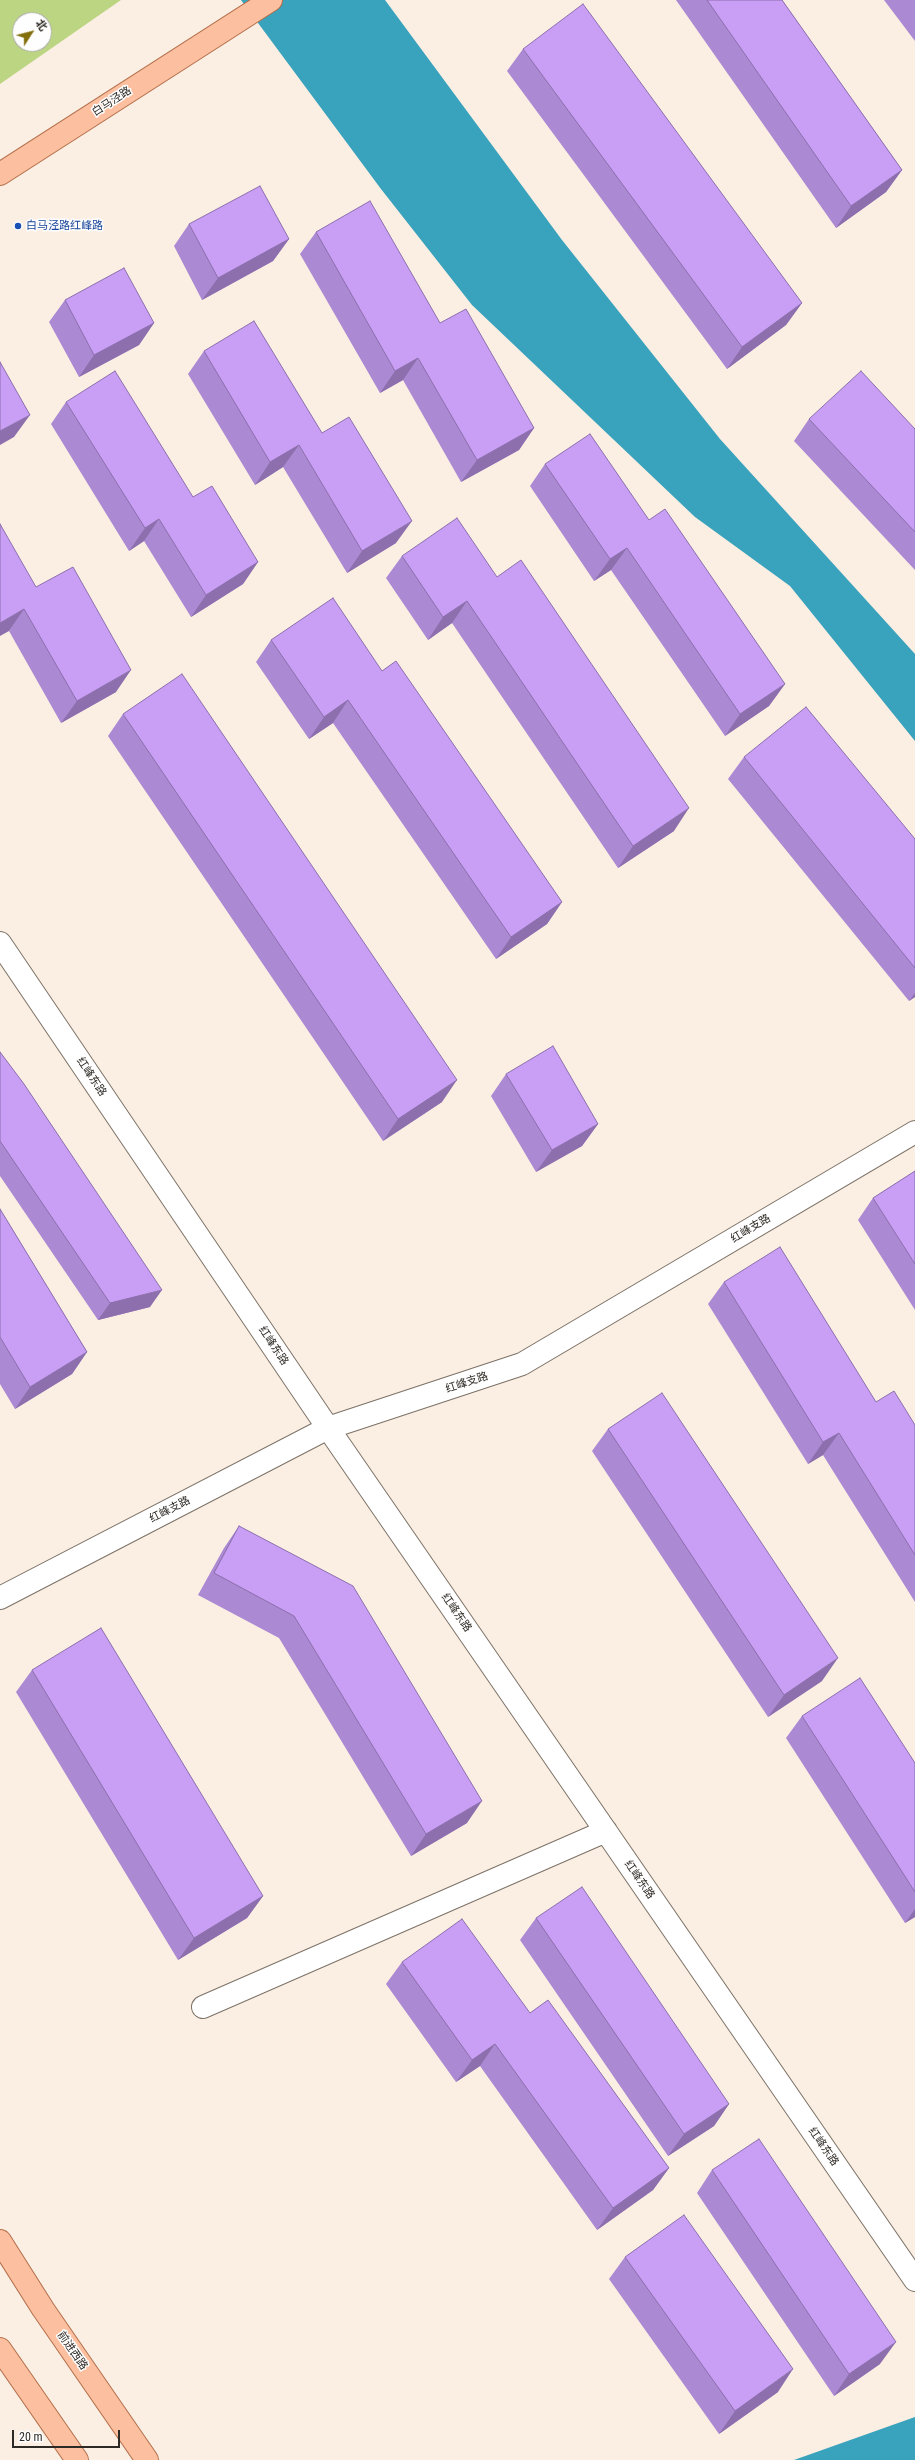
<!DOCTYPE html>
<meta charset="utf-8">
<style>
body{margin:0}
#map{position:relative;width:915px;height:2460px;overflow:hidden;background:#fbeee3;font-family:"Roboto Condensed","Noto Sans SC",sans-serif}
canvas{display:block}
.north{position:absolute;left:12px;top:12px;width:40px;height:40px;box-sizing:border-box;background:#fefefe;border:1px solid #aaa9a7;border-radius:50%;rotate:54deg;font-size:11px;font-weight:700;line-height:16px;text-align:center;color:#2d2924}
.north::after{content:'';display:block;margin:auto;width:14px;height:18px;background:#836e0c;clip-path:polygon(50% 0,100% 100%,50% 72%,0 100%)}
.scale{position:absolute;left:12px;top:2430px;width:108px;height:18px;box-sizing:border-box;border:2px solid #2d2924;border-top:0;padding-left:5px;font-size:12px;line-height:14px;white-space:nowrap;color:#2d2924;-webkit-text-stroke:3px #fefefe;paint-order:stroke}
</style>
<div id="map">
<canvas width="915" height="2460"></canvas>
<div class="north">北</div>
<div class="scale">20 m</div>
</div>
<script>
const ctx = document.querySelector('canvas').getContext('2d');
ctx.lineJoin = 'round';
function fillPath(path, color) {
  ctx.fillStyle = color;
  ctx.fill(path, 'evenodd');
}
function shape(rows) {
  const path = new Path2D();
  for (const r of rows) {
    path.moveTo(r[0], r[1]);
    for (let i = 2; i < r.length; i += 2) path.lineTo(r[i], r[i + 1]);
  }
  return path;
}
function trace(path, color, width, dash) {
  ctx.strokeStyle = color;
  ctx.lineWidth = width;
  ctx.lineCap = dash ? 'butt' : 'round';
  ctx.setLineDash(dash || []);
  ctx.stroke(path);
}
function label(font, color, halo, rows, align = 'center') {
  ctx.font = font + ' "Roboto Condensed","Noto Sans SC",sans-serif';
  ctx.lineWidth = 3;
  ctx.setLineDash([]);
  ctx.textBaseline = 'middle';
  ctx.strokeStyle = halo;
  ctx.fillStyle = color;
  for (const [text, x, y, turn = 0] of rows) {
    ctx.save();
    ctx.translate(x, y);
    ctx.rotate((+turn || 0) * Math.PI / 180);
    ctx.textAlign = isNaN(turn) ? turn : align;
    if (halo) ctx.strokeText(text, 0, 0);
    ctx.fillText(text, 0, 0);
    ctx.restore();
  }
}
const green = shape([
 [0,0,121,0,0,84],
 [20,20,44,20,44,44,20,44]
]);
const water = shape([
 [241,0,385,0,562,240,720,439,915,654,915,741,790,586,695,517,472,305,381,189],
 [915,2417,915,2460,794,2460]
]);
const minor = shape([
 [0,943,328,1428,915,2280],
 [0,1598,328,1428,522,1364,915,1132],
 [203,2007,606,1831]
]);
const major = shape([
 [0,174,271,0],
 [0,2241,43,2309,147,2460],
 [0,2349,77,2460]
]);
const wall = shape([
 [676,0,782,0,902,170,886,192,836,228],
 [884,0,915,0,915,41],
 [523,49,802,303,786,325,727,369,507,71],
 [189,224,289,239,273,261,202,300,174,246],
 [316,232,440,323,534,428,519,450,461,482,403,380,380,393,300,254],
 [65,300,154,323,139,345,79,377,49,322],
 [204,351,322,433,396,543,347,573,283,467,255,485,188,374],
 [66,402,193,497,258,562,243,584,191,617,144,541,129,551,51,424],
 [809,419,915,429,915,570,794,441],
 [545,464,649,520,785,684,769,706,725,736,611,570,594,581,530,486],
 [402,556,497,577,674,831,618,868,452,623,428,640,386,578],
 [36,587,116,692,61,723,9,631],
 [271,640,382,671,562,902,547,924,496,959,333,723,309,739,256,662],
 [123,714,442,1102,383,1141,108,736],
 [744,757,915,839,915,997,909,1001,728,779],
 [0,1052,150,1307,98,1320,0,1176],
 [506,1074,598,1124,582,1146,536,1172,491,1096],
 [915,1171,915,1310,858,1220,873,1198],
 [0,1209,87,1352,72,1374,15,1409,0,1384],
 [724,1282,876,1402,915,1425,915,1602,823,1455,808,1464,708,1304],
 [608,1429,822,1681,768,1717,592,1451],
 [239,1526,467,1823,411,1856,279,1638,198,1595,224,1548],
 [32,1670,263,1896,247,1918,178,1960,16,1692],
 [802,1716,915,1763,915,1917,905,1923,786,1738],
 [536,1918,729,2104,714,2126,668,2156,520,1940],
 [402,1962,530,2013,669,2168,653,2190,597,2230,480,2066,456,2082,386,1984],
 [712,2170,880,2364,834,2396,697,2193],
 [625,2257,778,2392,719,2434,609,2279]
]);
const shadedWall = shape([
 [902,170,886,192,836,228,851,206],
 [289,239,273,261,202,300,218,278],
 [802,303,786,325,727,369,742,347],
 [154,323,139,345,79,377,94,355],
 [418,358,403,380,380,393,395,371],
 [30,415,14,437,0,445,0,431],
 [534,428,519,450,461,482,477,460],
 [299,445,283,467,255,485,270,462],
 [159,519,144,541,129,551,145,528],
 [412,521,396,543,347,573,362,551],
 [627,548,611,570,594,581,610,559],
 [258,562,243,584,191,617,206,595],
 [467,601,452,623,428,640,443,617],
 [24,609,9,631,0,636,0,623],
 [131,670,116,692,61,723,77,701],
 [785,684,769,706,725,736,740,714],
 [348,700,333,723,309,739,324,717],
 [689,808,674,831,618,868,633,846],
 [562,902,547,924,496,959,511,937],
 [915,993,915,997,909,1001],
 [457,1080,442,1102,383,1141,398,1119],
 [598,1124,582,1146,536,1172,552,1150],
 [162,1290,150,1307,98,1320,110,1303],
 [87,1352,72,1374,15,1409,30,1387],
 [839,1433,823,1455,808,1464,823,1442],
 [838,1658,822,1681,768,1717,784,1695],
 [482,1801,467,1823,411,1856,426,1834],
 [263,1896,247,1918,178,1960,194,1938],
 [915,1909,915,1917,905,1923],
 [495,2044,480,2066,456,2082,472,2060],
 [729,2104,714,2126,668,2156,684,2134],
 [669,2168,653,2190,597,2230,613,2208],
 [896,2342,880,2364,834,2396,849,2374],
 [793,2369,778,2392,719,2434,735,2411]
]);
const building = shape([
 [707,0,782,0,902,170,851,206,707,0],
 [583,4,802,303,742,347,523,49,583,4],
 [260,186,289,239,218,278,189,224,260,186],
 [370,201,440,323,466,309,534,428,477,460,418,358,395,371,316,232,370,201],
 [124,268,154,323,94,355,65,300,124,268],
 [254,321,322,433,349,417,412,521,362,551,299,445,270,462,204,351,254,321],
 [0,362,30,415,0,431,0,362],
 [115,371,193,497,212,486,258,562,206,595,159,519,145,528,66,402,115,371],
 [861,371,915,429,915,532,809,419,861,371],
 [590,434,649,520,665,509,785,684,740,714,627,548,610,559,545,464,590,434],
 [457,518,497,577,521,560,689,808,633,846,467,601,443,617,402,556,457,518],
 [0,524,36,587,73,567,131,670,77,701,24,609,0,623,0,524],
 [333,598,382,671,396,661,562,902,511,937,348,700,324,717,271,640,333,598],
 [182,674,457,1080,398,1119,123,714,182,674],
 [806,707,915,839,915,968,744,757,806,707],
 [553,1046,598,1124,552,1150,506,1074,553,1046],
 [0,1052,24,1084,162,1290,110,1303,0,1141,0,1052],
 [915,1171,915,1264,873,1198,915,1171],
 [0,1209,87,1352,30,1387,0,1337,0,1209],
 [780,1247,876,1402,894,1391,915,1425,915,1555,839,1433,823,1442,724,1282,780,1247],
 [662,1393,838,1658,784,1695,608,1429,662,1393],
 [239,1526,353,1586,482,1801,426,1834,294,1616,214,1573,239,1526],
 [101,1628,263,1896,194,1938,32,1670,101,1628],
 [860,1678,915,1763,915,1892,802,1716,860,1678],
 [582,1887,729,2104,684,2134,536,1918,582,1887],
 [462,1919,530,2013,548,2000,669,2168,613,2208,495,2044,472,2060,402,1962,462,1919],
 [759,2139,896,2342,849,2374,712,2170,759,2139],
 [684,2215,793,2369,735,2411,625,2257,684,2215]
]);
const markers = [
 [18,226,4,"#1a4fb4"]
];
const streetNames = [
 ["白马泾路",112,102,-33],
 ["红峰东路",91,1077,56],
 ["红峰支路",751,1229,-31],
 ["红峰东路",273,1346,56],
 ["红峰支路",467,1383,-18],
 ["红峰支路",170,1510,-27],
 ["红峰东路",456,1613,55],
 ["红峰东路",639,1880,55],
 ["红峰东路",823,2147,55],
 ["前进西路",72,2351,55]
];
const transitNames = [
 ["白马泾路红峰路",26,226]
];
fillPath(green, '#bcd582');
fillPath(water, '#39a2bc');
trace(minor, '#7c7267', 24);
trace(major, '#b26f4a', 24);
trace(minor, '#fff', 22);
trace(major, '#fcbf9f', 22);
fillPath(wall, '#ac89d3');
fillPath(shadedWall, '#8c6fac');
fillPath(building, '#c89ff5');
trace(building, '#8c6fac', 1);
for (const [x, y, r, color] of markers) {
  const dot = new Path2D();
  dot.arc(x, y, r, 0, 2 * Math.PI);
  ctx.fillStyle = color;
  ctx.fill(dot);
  trace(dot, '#fefefe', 1.5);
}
label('11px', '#2d2924', '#fefefe', streetNames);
label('11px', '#164399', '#fefefe', transitNames, 'left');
</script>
